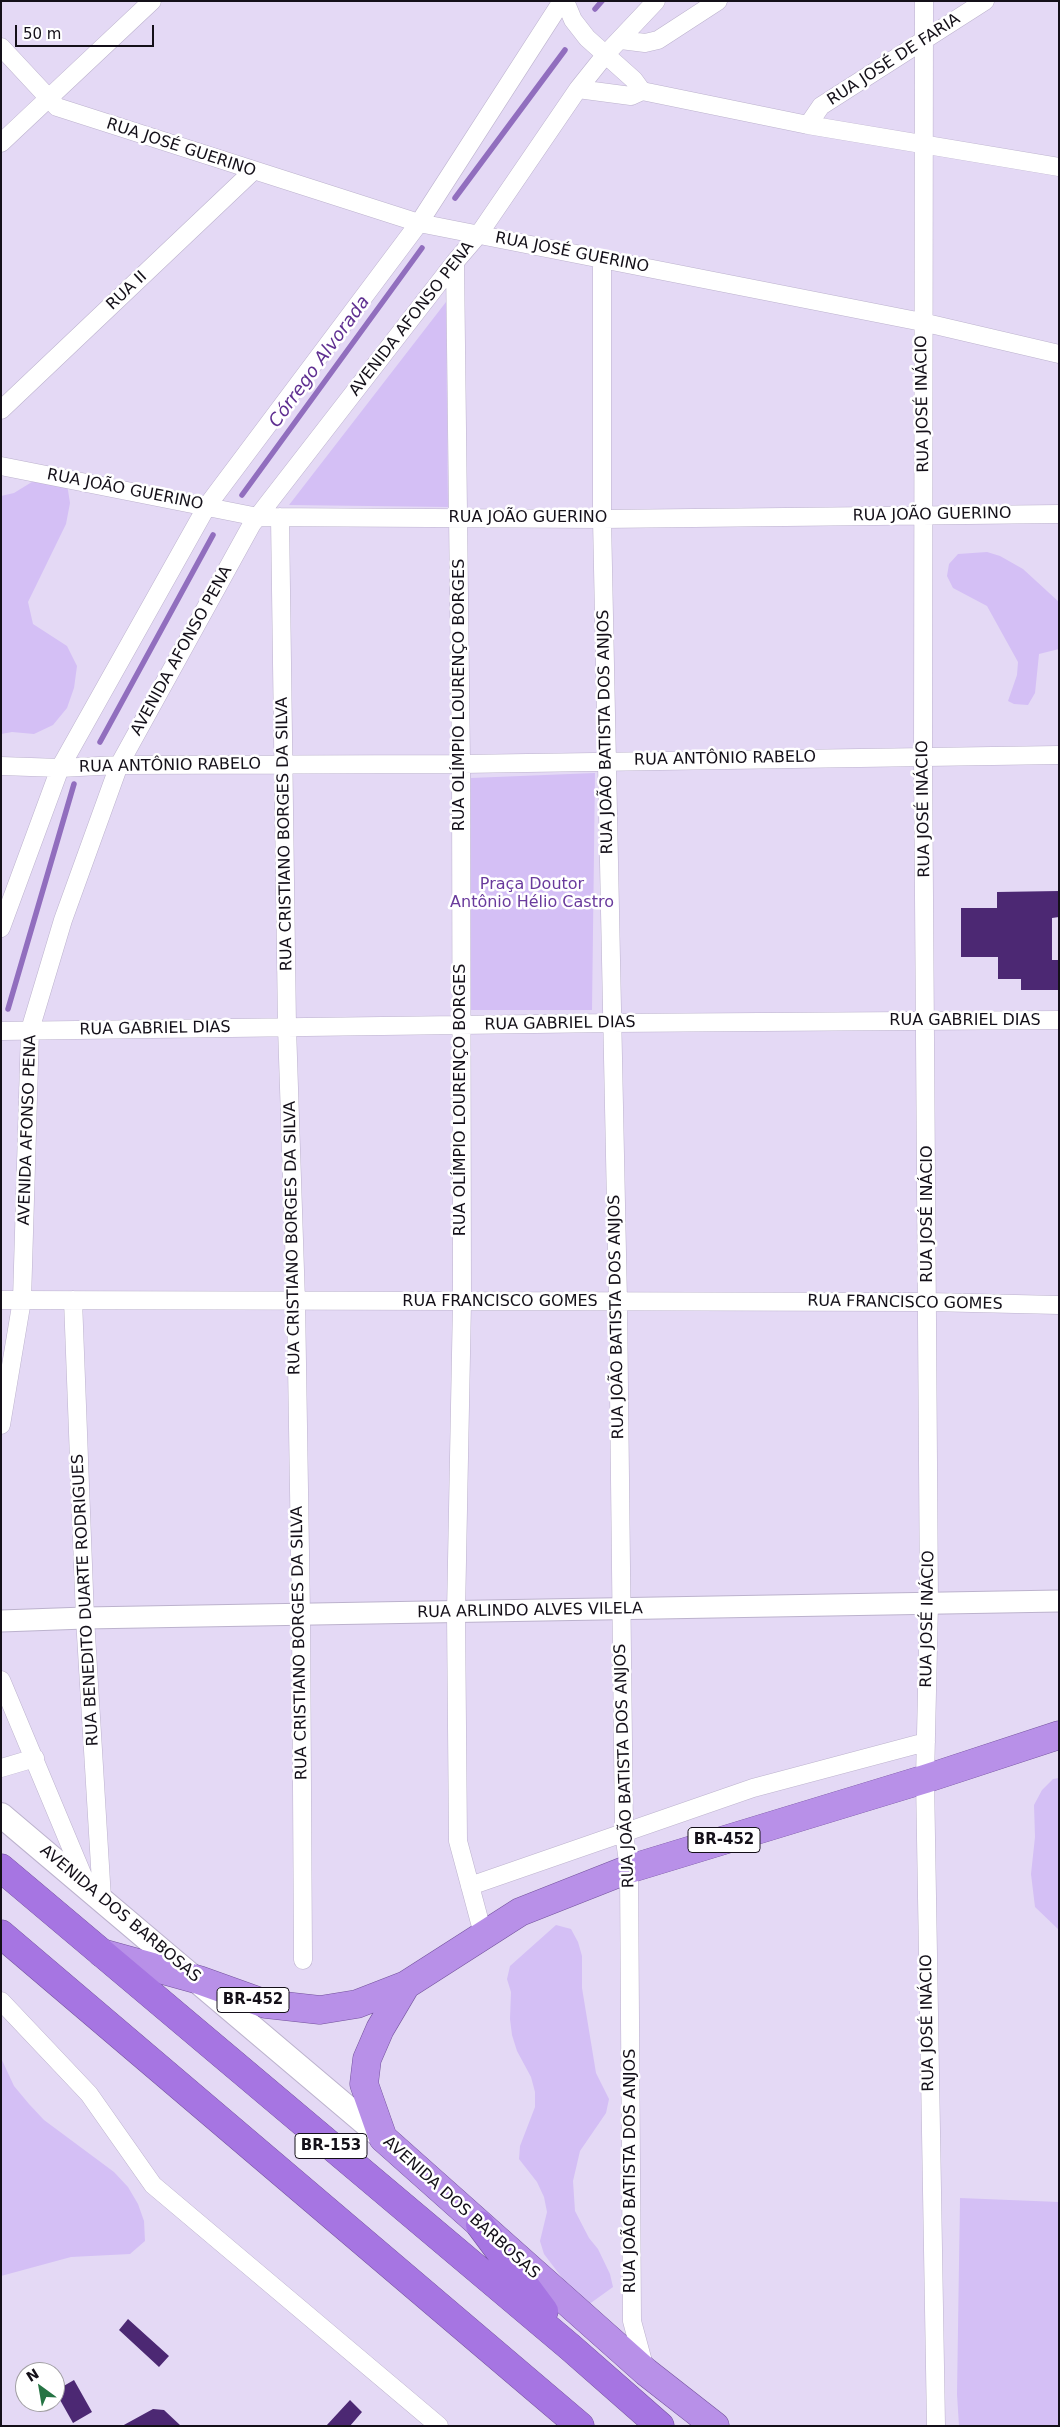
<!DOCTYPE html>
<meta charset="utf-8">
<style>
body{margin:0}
#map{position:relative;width:1060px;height:2427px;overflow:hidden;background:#e4d9f5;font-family:"DejaVu Sans",sans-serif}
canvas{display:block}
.frame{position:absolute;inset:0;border:2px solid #141019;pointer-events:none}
.north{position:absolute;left:15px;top:2362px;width:50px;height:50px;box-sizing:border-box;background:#fff;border:1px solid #a19fa3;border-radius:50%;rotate:328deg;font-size:14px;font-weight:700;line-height:20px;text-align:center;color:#141019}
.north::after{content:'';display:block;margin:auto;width:18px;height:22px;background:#267444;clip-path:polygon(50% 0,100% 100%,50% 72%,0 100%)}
.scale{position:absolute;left:15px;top:25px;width:139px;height:22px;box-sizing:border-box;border:2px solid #141019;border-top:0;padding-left:6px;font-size:15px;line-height:18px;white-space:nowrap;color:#141019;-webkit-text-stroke:4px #fff;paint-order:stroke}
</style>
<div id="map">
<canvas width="1060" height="2427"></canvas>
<div class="frame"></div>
<div class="north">N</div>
<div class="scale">50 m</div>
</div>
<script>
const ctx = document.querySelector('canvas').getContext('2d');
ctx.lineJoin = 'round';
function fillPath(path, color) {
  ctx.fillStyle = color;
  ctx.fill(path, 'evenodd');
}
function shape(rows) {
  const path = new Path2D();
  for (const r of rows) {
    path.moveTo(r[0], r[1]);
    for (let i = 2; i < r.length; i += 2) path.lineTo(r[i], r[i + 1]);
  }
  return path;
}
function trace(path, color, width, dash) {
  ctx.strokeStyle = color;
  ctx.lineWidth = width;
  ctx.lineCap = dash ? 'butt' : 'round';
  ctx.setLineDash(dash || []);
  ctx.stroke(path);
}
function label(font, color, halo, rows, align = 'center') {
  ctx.font = font + ' "DejaVu Sans",sans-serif';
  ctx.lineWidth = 5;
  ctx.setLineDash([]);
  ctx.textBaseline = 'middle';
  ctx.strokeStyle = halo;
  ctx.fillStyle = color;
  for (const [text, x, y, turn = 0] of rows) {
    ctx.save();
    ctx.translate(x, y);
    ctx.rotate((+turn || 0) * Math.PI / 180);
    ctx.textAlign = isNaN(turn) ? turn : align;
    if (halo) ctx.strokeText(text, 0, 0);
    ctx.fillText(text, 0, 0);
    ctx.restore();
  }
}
const green = shape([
 [446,302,448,507,289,505],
 [53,469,67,484,70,503,66,524,28,602,33,624,67,646,77,666,74,688,67,708,53,725,34,734,12,732,1,734,1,496,14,493],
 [987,552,1000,556,1023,569,1059,602,1059,649,1039,654,1035,693,1028,705,1014,704,1008,701,1017,675,1018,662,987,606,953,588,947,576,949,564,958,554],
 [595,773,592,1010,471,1010,471,778],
 [1059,1778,1059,1930,1035,1907,1031,1874,1035,1837,1034,1805,1042,1790,1053,1779],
 [556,1925,571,1929,578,1942,582,1956,582,1988,596,2073,609,2099,606,2113,580,2151,573,2181,575,2211,589,2238,598,2249,610,2274,613,2287,588,2305,572,2291,544,2254,540,2241,547,2212,544,2197,537,2182,519,2159,520,2146,535,2107,535,2092,531,2077,517,2051,512,2035,510,2019,511,1992,507,1979,510,1966],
 [1,2058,14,2086,29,2104,44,2120,114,2172,128,2187,138,2204,144,2221,145,2241,130,2254,71,2257,1,2276],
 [960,2198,1059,2202,1059,2426,959,2426,957,2394]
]);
const stream = shape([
 [595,9,602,1],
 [455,198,565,50],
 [242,495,422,248],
 [100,742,213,535],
 [8,1009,74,784]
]);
const building = shape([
 [1059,891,1059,917,1052,918,1052,960,1059,960,1059,990,1021,990,1021,979,998,979,998,957,961,957,961,908,997,908,997,892],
 [128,2319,169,2356,159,2367,119,2330],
 [74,2380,92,2412,73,2423,55,2391],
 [350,2400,362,2412,350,2426,326,2426],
 [153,2409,164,2410,181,2426,122,2426]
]);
const minor = shape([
 [565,1,573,20,587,38,634,80,642,91],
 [924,1,923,756,929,1603,925,1779,936,2426],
 [621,40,645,43,658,40,718,1],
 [1,47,57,107,419,223,922,322,1059,354],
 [578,89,631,96,642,91,808,125,1059,167],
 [808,125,821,106,985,1],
 [1,143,152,1],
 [602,259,602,519,618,1302,624,1833,629,1869,632,2321,645,2369],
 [455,262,461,764,462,1302,456,1613,458,1841,483,1934],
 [1,410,253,171],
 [1,466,258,517,602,519,1059,514],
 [280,517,287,1027,296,1301,301,1615,303,1960],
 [1,766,60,768,119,765,461,764,1059,755],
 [1,928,60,768,207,506,419,223,562,1],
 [1,1031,611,1023,1059,1020],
 [1,1300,928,1302,1059,1305],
 [73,1300,85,1618,102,1899],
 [1,1425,22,1300,30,1030,63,920,119,765,252,524,455,262,479,234,578,89,606,54,656,1],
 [1,1680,88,1888],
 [1,1768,35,1758],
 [470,1886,753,1788,926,1742],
 [1,2001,89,2094,153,2185,439,2426]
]);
const tertiary = shape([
 [1,1621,85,1618,1059,1601]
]);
const secondary = shape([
 [1,1815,383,2138]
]);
const trunk = shape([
 [102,1953,199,1980,266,2004,320,2010,357,2004,406,1985,520,1912,629,1869,925,1779,1059,1735],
 [406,1985,380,2029,367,2059,364,2084,383,2138,646,2372,715,2426]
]);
const motorway = shape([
 [1,1868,570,2347,660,2426],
 [1,1934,580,2426],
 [480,2225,544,2311]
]);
const shields = [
 [724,1840,72],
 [253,2000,72],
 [331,2146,72]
];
const shieldNames = [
 ["BR-452",724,1840],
 ["BR-452",253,2000],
 ["BR-153",331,2146]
];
const streetNames = [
 ["RUA JOSÉ DE FARIA",894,60,-33],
 ["RUA JOSÉ GUERINO",181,148,18],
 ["RUA JOSÉ GUERINO",572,253,11],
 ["RUA II",127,291,-43],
 ["AVENIDA AFONSO PENA",412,319,-52],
 ["RUA JOSÉ INÁCIO",923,404,-91],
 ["RUA JOÃO GUERINO",125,490,11],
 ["RUA JOÃO GUERINO",932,515,-1],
 ["RUA JOÃO GUERINO",528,518],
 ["AVENIDA AFONSO PENA",182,651,-61],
 ["RUA OLÍMPIO LOURENÇO BORGES",460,695,-90],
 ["RUA JOÃO BATISTA DOS ANJOS",606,732,-91],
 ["RUA ANTÔNIO RABELO",725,759,-1],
 ["RUA ANTÔNIO RABELO",170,766,-1],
 ["RUA JOSÉ INÁCIO",924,809,-91],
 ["RUA CRISTIANO BORGES DA SILVA",285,834,-91],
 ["RUA GABRIEL DIAS",965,1021],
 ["RUA GABRIEL DIAS",560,1024,-1],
 ["RUA GABRIEL DIAS",155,1029,-1],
 ["RUA OLÍMPIO LOURENÇO BORGES",461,1100,-90],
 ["AVENIDA AFONSO PENA",28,1130,-88],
 ["RUA JOSÉ INÁCIO",928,1214,-90],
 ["RUA CRISTIANO BORGES DA SILVA",293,1238,-91],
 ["RUA FRANCISCO GOMES",500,1302],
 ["RUA FRANCISCO GOMES",905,1303,1],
 ["RUA JOÃO BATISTA DOS ANJOS",617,1317,-91],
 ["RUA BENEDITO DUARTE RODRIGUES",86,1600,-93],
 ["RUA ARLINDO ALVES VILELA",530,1611,-1],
 ["RUA JOSÉ INÁCIO",928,1619,-89],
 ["RUA CRISTIANO BORGES DA SILVA",300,1643,-91],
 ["RUA JOÃO BATISTA DOS ANJOS",625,1766,-92],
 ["AVENIDA DOS BARBOSAS",120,1914,40],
 ["RUA JOSÉ INÁCIO",928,2023,-91],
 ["RUA JOÃO BATISTA DOS ANJOS",631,2171,-90],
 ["AVENIDA DOS BARBOSAS",461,2208,42]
];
const parkNames = [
 ["Praça Doutor",532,885],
 ["Antônio Hélio Castro",532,903]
];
const waterNames = [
 ["Córrego Alvorada",320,362,-54]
];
fillPath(green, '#d4bff5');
trace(stream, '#916ebe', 5.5);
fillPath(building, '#4c2873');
trace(minor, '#bcb2cd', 19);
trace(tertiary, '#bcb2cd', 23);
trace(secondary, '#bcb2cd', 26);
trace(trunk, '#73529c', 29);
trace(motorway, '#73529c', 29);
trace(minor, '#fff', 18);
trace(tertiary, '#fff', 21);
trace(secondary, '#fff', 24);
trace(trunk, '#b890e8', 28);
trace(motorway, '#a675e2', 28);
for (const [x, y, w] of shields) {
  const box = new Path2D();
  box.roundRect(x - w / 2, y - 12.5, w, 25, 4);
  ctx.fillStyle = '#fff';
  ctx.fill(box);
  trace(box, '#141019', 1);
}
label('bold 15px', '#141019', null, shieldNames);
label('16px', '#141019', '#fff', streetNames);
label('16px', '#693a9c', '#fff', parkNames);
label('italic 18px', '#5f2f91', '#fff', waterNames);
</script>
